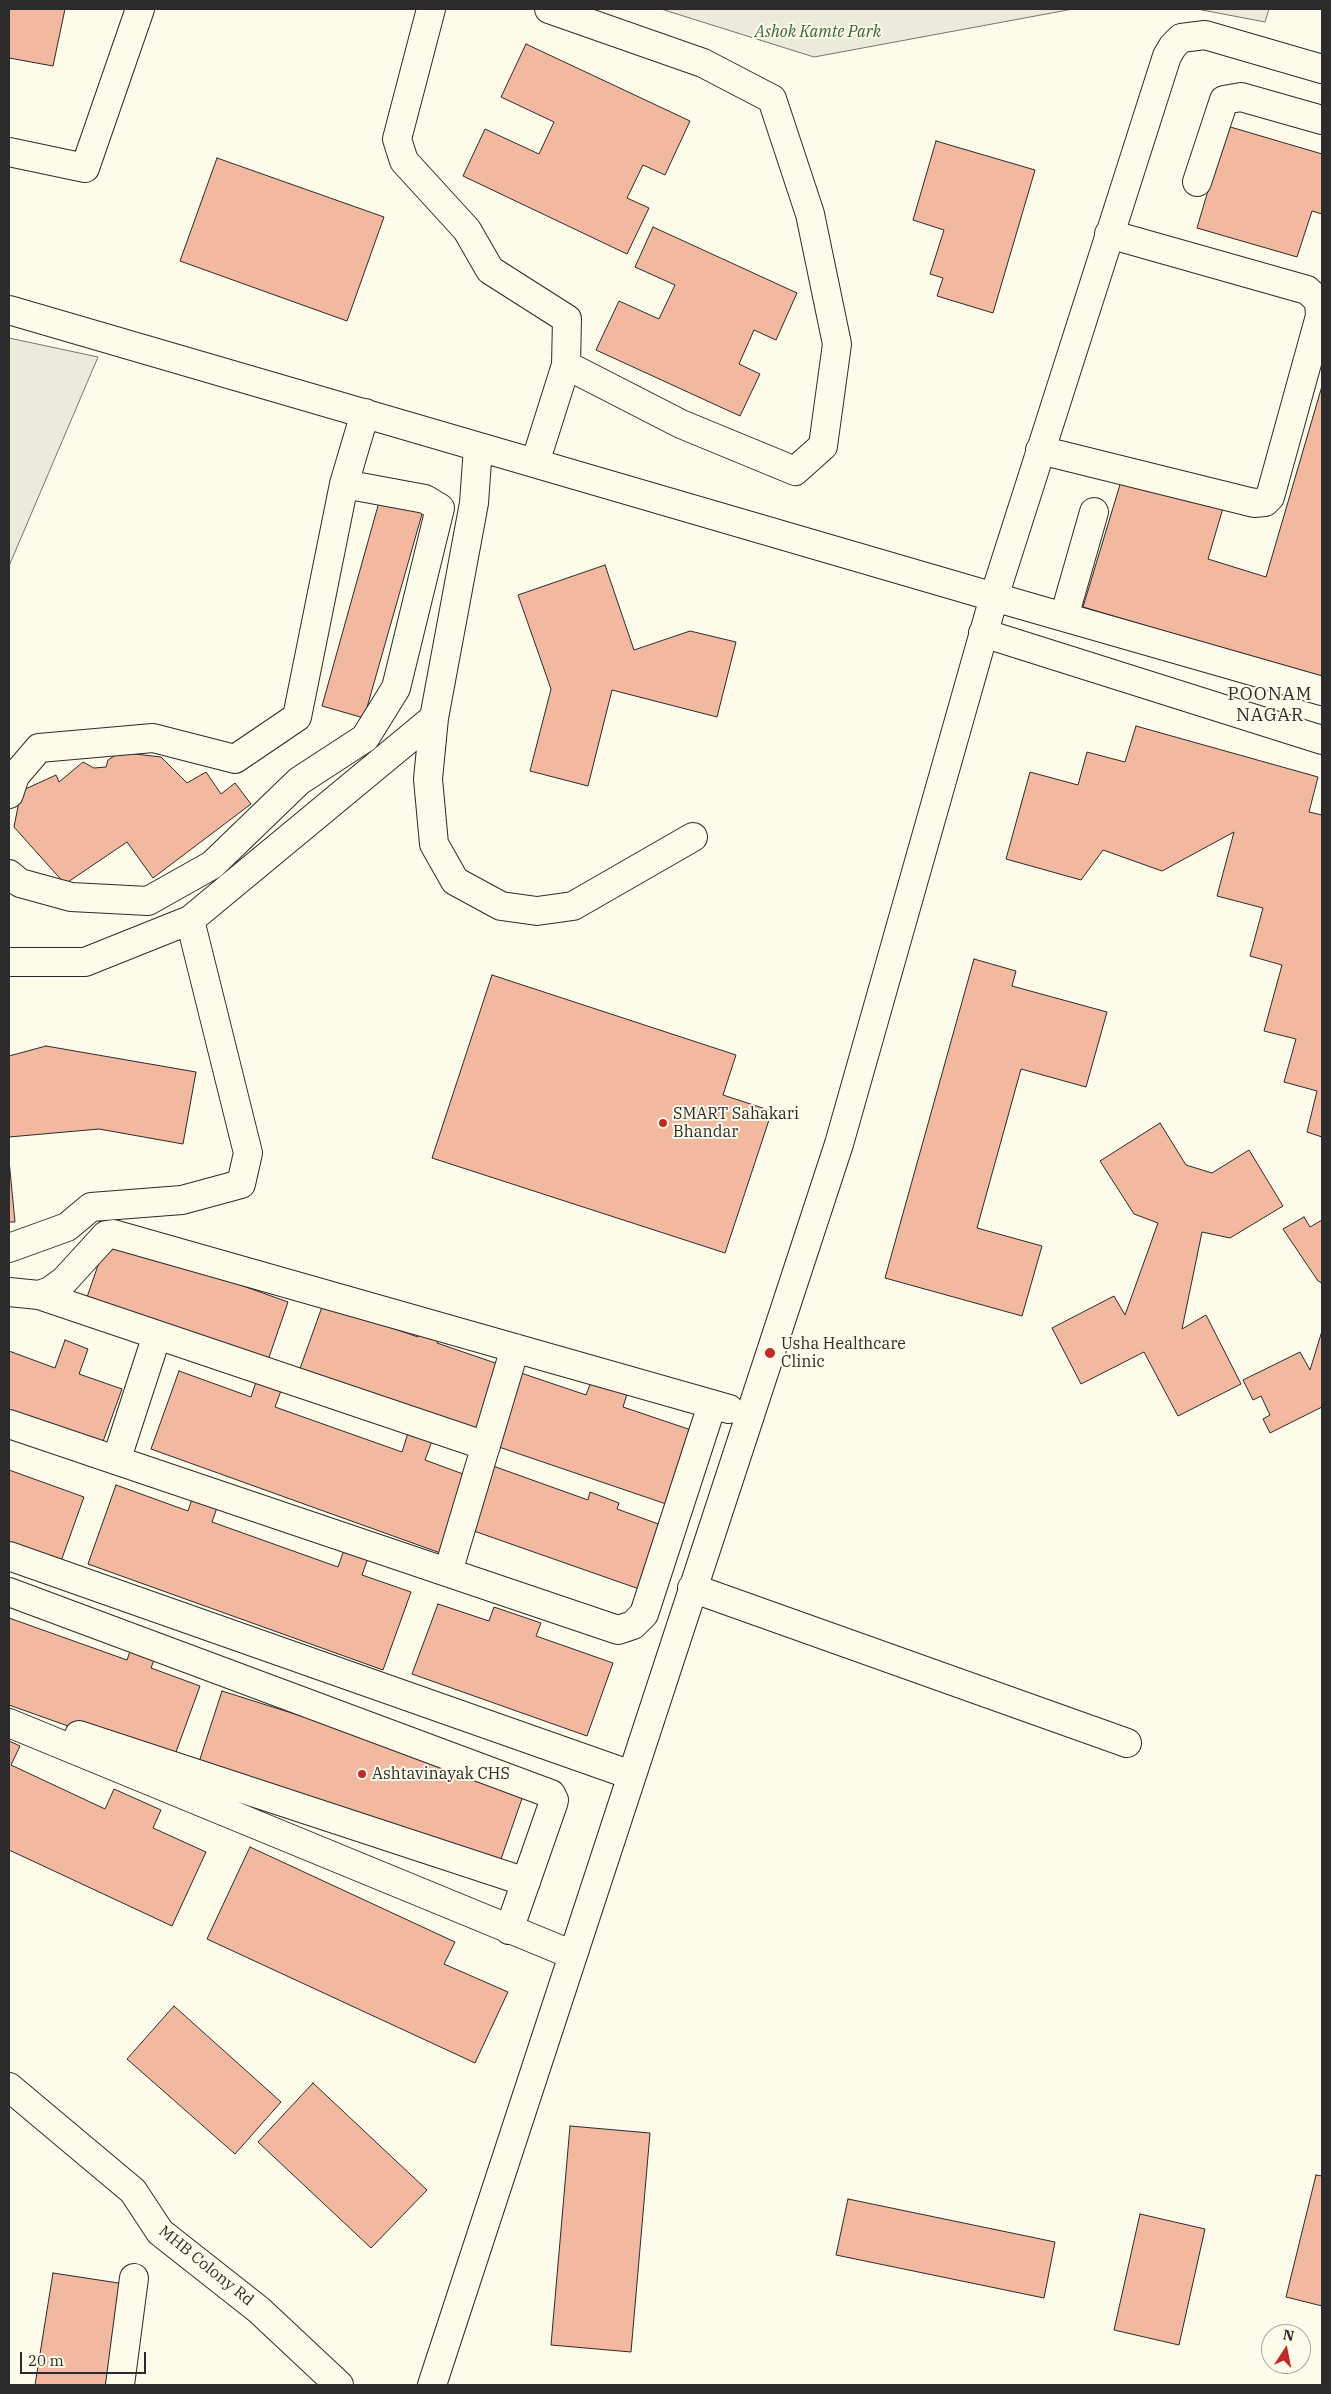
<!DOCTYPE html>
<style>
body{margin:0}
#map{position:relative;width:1331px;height:2394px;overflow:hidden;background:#fdfbea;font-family:"IBM Plex Serif",serif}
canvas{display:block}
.frame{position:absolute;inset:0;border:10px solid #2b2b2b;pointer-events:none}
.north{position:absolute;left:1261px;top:2324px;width:50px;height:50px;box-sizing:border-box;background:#fdfbea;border:1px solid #a9a89e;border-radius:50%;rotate:11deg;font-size:14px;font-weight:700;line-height:20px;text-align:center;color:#2b2b2b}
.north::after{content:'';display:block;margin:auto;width:18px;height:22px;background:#c62828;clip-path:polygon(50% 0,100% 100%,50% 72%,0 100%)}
.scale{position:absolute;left:20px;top:2352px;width:126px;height:22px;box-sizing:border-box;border:2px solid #2b2b2b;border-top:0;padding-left:6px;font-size:15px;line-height:18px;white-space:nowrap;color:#2b2b2b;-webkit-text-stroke:4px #fdfbea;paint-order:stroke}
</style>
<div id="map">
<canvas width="1331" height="2394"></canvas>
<div class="frame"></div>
<div class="north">N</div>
<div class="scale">20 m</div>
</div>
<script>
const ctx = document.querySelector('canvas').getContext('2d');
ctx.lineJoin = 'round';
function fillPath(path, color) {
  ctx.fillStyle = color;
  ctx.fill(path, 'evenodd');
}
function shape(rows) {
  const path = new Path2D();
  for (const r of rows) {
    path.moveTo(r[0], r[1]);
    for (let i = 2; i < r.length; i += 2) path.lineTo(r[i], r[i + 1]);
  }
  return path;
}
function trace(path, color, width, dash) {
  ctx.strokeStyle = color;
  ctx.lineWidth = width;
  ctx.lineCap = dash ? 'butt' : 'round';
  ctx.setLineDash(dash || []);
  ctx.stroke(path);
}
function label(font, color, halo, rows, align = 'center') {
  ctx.font = font + ' "IBM Plex Serif",serif';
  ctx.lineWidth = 4;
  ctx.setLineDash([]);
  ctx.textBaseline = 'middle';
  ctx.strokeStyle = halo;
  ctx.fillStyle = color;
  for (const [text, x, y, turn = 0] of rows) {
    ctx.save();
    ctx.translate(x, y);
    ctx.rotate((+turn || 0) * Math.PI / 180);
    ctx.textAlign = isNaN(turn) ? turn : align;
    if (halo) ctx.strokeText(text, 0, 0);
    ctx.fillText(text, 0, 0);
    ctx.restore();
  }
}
const green = shape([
 [661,9,1073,9,814,57,661,9],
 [1197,9,1269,9,1265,22,1197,9],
 [9,338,98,357,9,566,9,338]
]);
const building = shape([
 [9,9,65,9,53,66,9,58,9,9],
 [526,44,690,121,665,175,643,165,627,198,649,208,627,254,463,176,485,129,539,154,554,122,501,97,526,44],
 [1227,126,1322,154,1322,214,1312,211,1297,257,1197,228,1227,126],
 [936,141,1035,170,993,313,937,296,943,278,930,274,944,230,913,220,936,141],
 [217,158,384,217,347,321,180,261,217,158],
 [653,227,797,293,776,340,754,330,739,364,760,374,740,416,596,350,619,301,659,319,675,285,635,267,653,227],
 [1322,386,1322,678,1083,607,1122,478,1223,508,1208,559,1266,577,1322,386],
 [381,495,424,507,364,718,322,706,381,495],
 [605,565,634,650,690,631,736,642,717,717,612,690,588,786,530,771,551,689,518,595,605,565],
 [1136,726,1318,777,1309,812,1322,815,1322,1137,1307,1132,1317,1091,1284,1082,1296,1039,1264,1031,1282,965,1250,956,1263,908,1217,896,1234,832,1162,871,1103,850,1081,880,1006,859,1030,772,1078,785,1087,752,1125,762,1136,726],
 [127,748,135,754,161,757,187,783,206,772,221,794,235,783,251,804,153,878,127,842,65,884,14,827,21,791,56,775,59,782,83,762,94,768,106,767,108,760,127,748],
 [974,959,1016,971,1012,986,1107,1012,1086,1087,1021,1069,977,1228,1042,1246,1022,1316,885,1278,974,959],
 [492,975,736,1055,723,1095,772,1111,725,1253,432,1158,492,975],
 [46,1046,196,1072,183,1144,99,1129,9,1137,9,1056,46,1046],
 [1160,1123,1186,1165,1212,1173,1249,1150,1283,1206,1230,1238,1202,1232,1182,1329,1206,1315,1241,1384,1178,1416,1144,1352,1081,1384,1052,1328,1114,1296,1125,1315,1158,1223,1134,1214,1100,1161,1160,1123],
 [9,1160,15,1222,9,1222,9,1160],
 [1304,1217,1310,1227,1322,1220,1322,1283,1318,1281,1283,1229,1304,1217],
 [107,1239,236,1270,232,1282,288,1302,266,1366,85,1303,107,1239],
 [323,1304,418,1337,422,1324,442,1331,437,1343,504,1366,476,1438,297,1377,323,1304],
 [1322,1331,1322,1407,1270,1433,1263,1419,1270,1415,1261,1396,1253,1400,1243,1380,1300,1352,1310,1370,1322,1331],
 [65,1340,88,1349,79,1374,122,1389,101,1447,9,1414,9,1351,55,1368,65,1340],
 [179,1371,251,1397,257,1379,282,1388,275,1407,402,1452,408,1433,432,1441,425,1460,474,1478,446,1555,151,1449,179,1371],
 [518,1372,586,1395,591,1382,627,1394,623,1407,700,1433,672,1506,493,1445,518,1372],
 [493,1466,588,1500,590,1492,619,1503,617,1509,664,1526,642,1590,471,1530,493,1466],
 [9,1470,84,1497,60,1564,9,1545,9,1470],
 [116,1485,188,1511,194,1493,219,1502,212,1522,338,1567,345,1547,369,1555,362,1575,411,1592,383,1670,88,1564,116,1485],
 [438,1604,489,1621,494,1607,541,1623,536,1636,613,1663,587,1736,412,1674,438,1604],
 [9,1618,127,1660,134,1640,158,1649,151,1668,200,1686,172,1763,9,1705,9,1618],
 [222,1691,526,1787,501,1859,199,1762,222,1691],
 [9,1741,20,1746,11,1765,105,1809,114,1789,161,1810,153,1828,206,1852,172,1926,9,1850,9,1741],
 [250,1847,455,1942,444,1964,508,1992,475,2063,207,1939,250,1847],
 [174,2006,281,2102,235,2154,127,2059,174,2006],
 [313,2083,427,2190,371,2248,258,2142,313,2083],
 [570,2126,650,2133,631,2352,551,2345,570,2126],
 [1316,2175,1322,2176,1322,2306,1286,2297,1316,2175],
 [848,2199,1055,2242,1044,2298,836,2255,848,2199],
 [1140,2214,1205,2229,1179,2345,1114,2330,1140,2214],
 [53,2273,125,2284,109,2385,35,2385,53,2273]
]);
const minor = shape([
 [431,9,397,139,404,161,467,230,490,270,567,319,566,365,681,424,795,471,823,446,837,344,810,214,772,99,703,63,549,9],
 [9,152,85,168,140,9],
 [1197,182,1224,100,1241,97,1322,120],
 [9,310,994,597,1322,691],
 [478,447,474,503,434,718,428,779,434,844,455,881,501,906,537,911,573,906,693,837],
 [1040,450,1254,503,1265,502,1270,497,1320,316,1319,301,1307,290,1109,234],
 [535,463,566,365],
 [1064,617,1094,512],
 [983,633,1322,740],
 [9,794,15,776,39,748,153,738,235,759,297,717,344,484,365,413],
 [9,874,20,883,71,897,148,901,212,865,299,781,365,738,396,688,440,508,425,499,344,484],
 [9,962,85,962,190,920,434,718],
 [9,1248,67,1227,91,1207,182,1200,241,1184,248,1153,190,920],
 [9,1292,39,1295,50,1291,64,1281,106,1235,113,1234,729,1409],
 [39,1295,486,1446],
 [9,1424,618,1630,633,1625,644,1614,712,1405],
 [117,1458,157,1335],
 [9,1556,631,1775],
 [448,1572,515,1348],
 [692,1588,1127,1743],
 [9,1592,551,1794,554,1800,553,1804,509,1930],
 [9,1723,573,1955],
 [79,1735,526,1882],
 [9,2087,133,2191,160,2232,259,2310,339,2385],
 [120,2385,134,2278],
 [432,2385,839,1144,994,597,1167,56,1173,46,1181,38,1205,35,1322,69]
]);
const markers = [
 [663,1123,5,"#c62828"],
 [770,1353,6,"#c62828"],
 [362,1774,5,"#c62828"]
];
const parkNames = [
 ["Ashok Kamte Park",818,32]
];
const poiNames = [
 ["SMART Sahakari",673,1114],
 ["Bhandar",673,1132],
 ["Usha Healthcare",781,1344],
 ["Clinic",781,1362],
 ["Ashtavinayak CHS",372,1774]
];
const streetNames = [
 ["MHB Colony Rd",206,2266,39]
];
const neighbourhoodNames = [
 ["POONAM",1270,695],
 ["NAGAR",1270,716]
];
fillPath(green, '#ecebdb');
trace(green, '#74746e', 1);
fillPath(building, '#f2b8a0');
trace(building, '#2b2b2b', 1);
trace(minor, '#2b2b2b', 30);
trace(minor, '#fdfbea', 28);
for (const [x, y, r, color] of markers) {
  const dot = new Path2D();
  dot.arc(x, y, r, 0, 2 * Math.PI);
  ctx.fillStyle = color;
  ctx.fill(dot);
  trace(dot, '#fdfbea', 2);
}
label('italic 16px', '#34623c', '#fdfbea', parkNames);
label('16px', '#2b2b2b', '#fdfbea', poiNames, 'left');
label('16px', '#2b2b2b', '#fdfbea', streetNames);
ctx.letterSpacing = '1px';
label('18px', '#2b2b2b', '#fdfbea', neighbourhoodNames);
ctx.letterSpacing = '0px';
</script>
